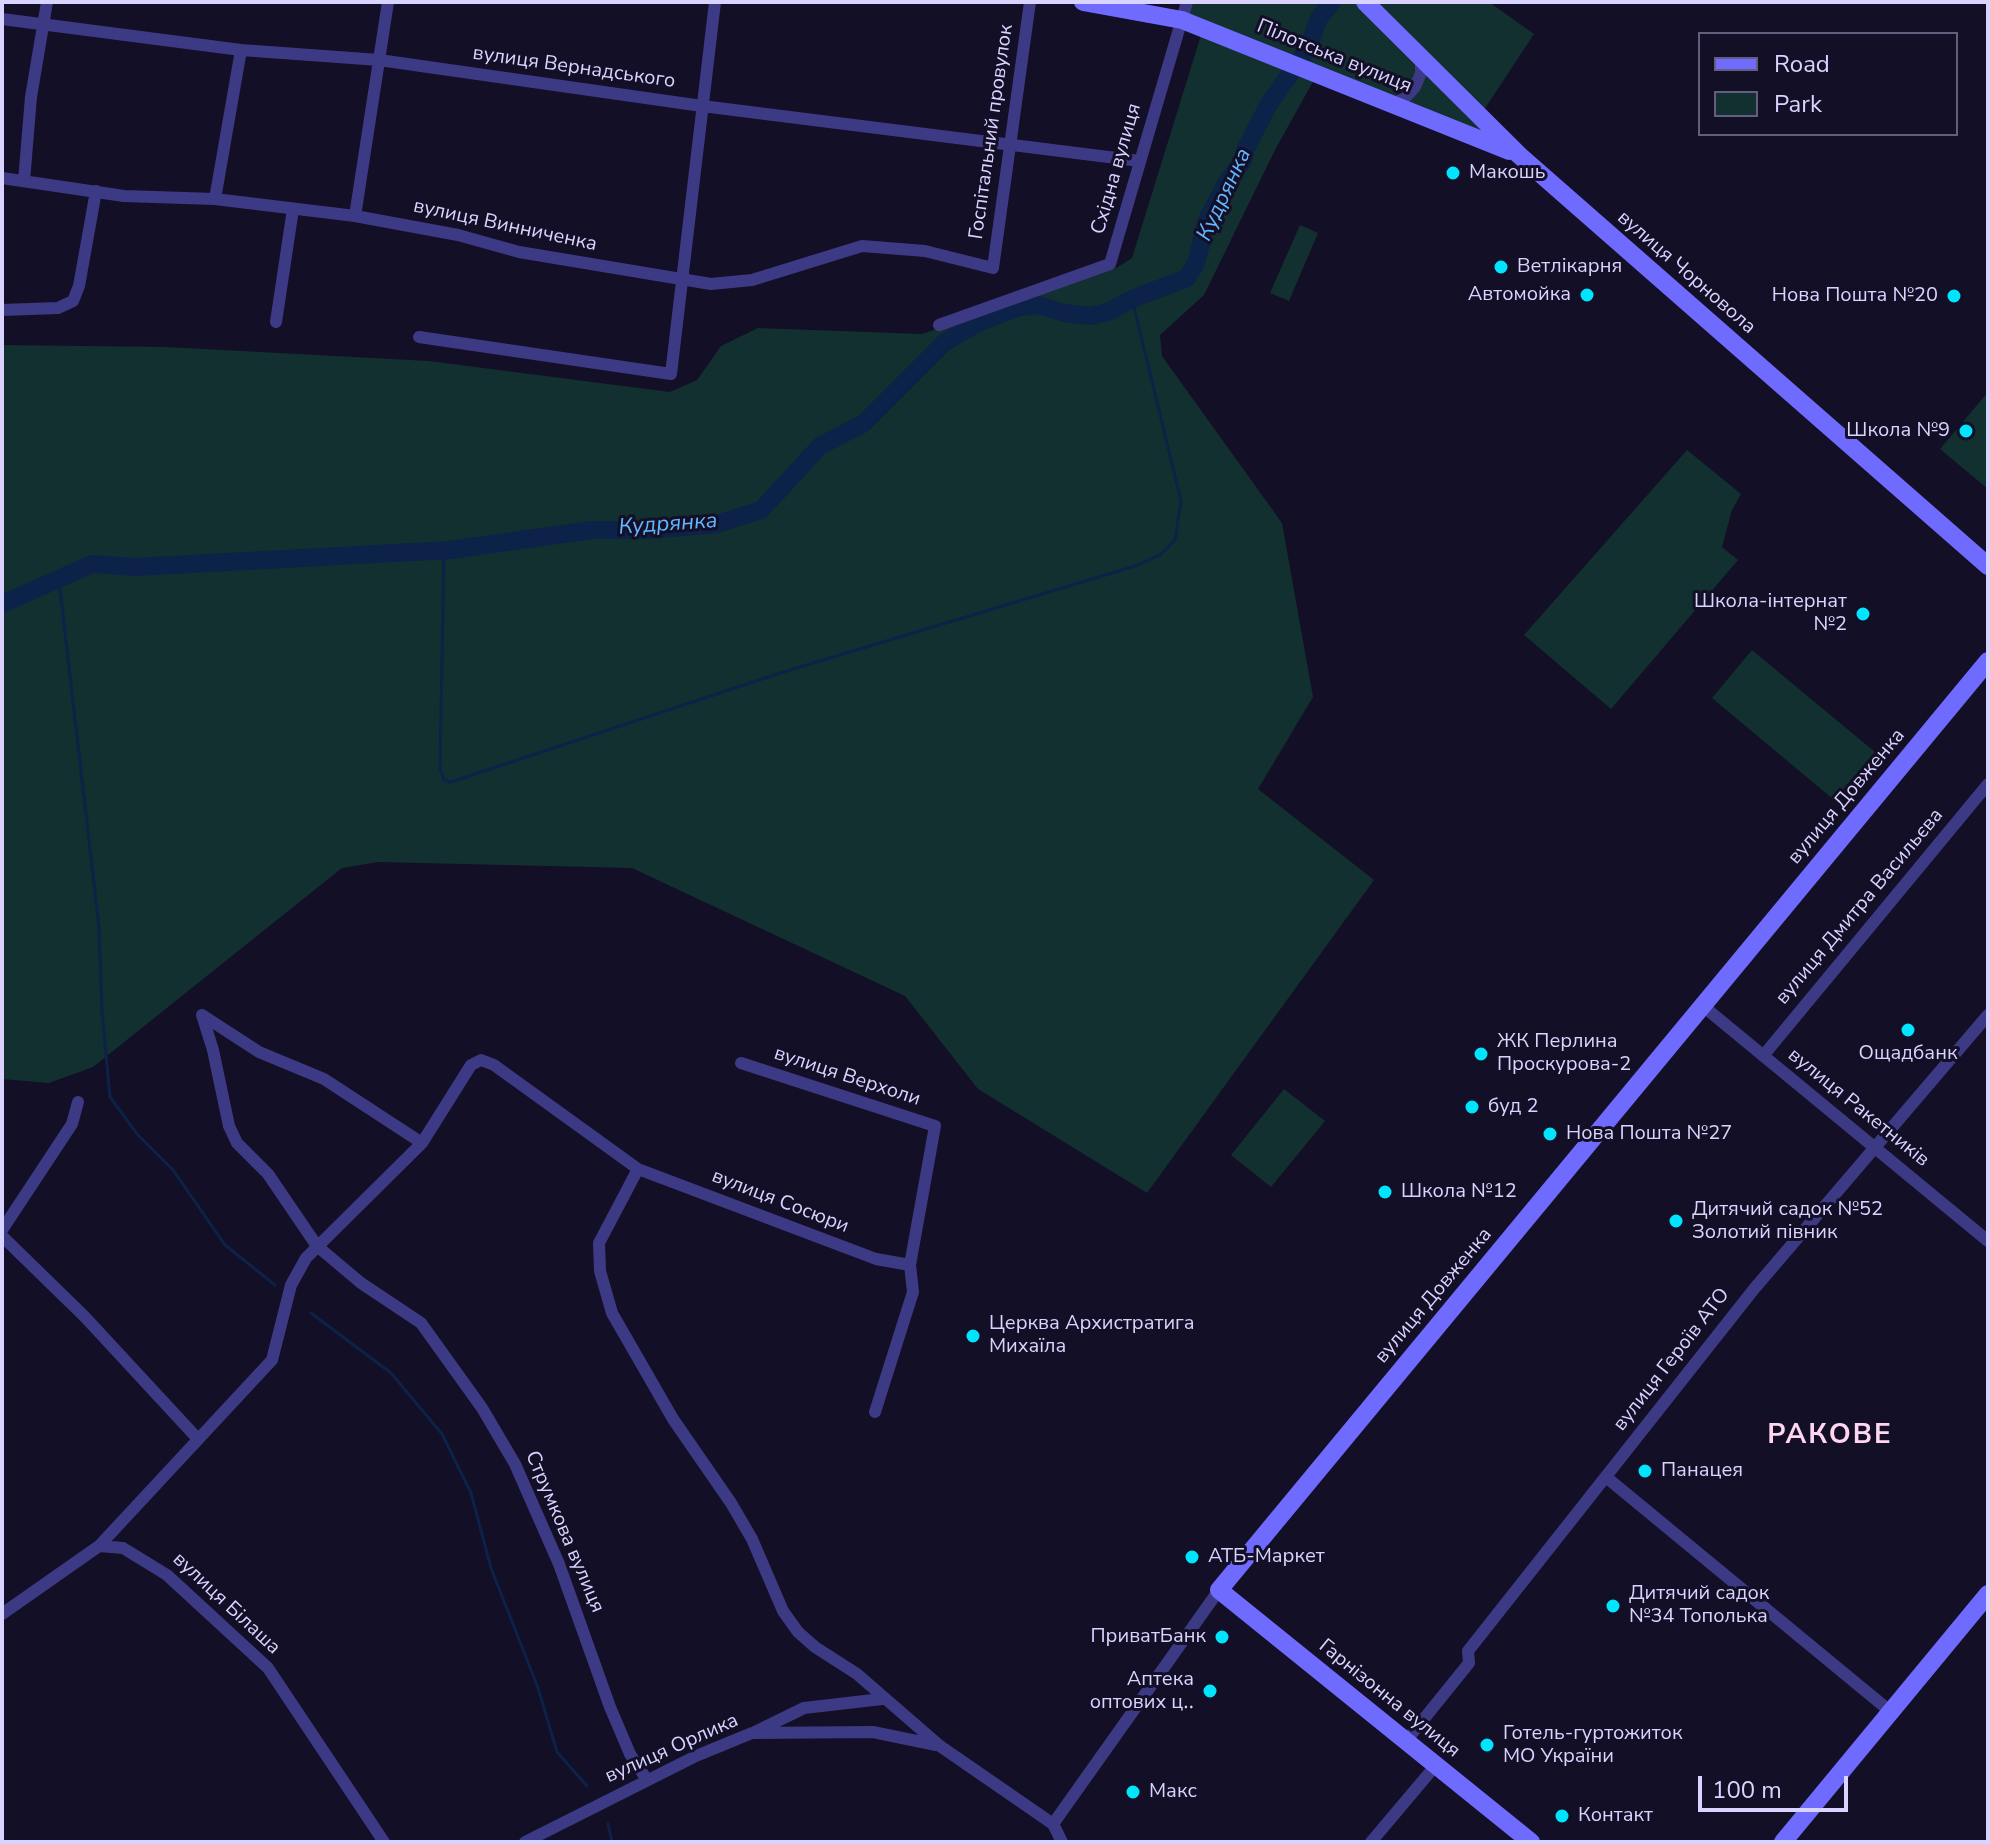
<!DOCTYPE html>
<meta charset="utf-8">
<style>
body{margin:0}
#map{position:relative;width:1990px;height:1844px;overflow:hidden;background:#130f26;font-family:"Nunito Sans",sans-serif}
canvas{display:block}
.frame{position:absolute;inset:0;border:4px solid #d9d4ff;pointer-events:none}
.legend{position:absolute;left:1698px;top:32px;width:260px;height:104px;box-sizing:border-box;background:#130f26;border:2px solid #625e7d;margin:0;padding:10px 14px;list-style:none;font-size:24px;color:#d9d4ff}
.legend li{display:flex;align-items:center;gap:16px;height:40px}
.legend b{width:40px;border:2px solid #625e7d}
.scale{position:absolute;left:1698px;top:1776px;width:150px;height:36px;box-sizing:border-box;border:4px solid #d9d4ff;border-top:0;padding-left:10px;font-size:24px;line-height:28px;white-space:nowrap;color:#d9d4ff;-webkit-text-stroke:6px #130f26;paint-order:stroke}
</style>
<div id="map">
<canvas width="1990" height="1844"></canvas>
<div class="frame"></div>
<ul class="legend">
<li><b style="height:10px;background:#6f6bff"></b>Road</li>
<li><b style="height:22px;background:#12302f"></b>Park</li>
</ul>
<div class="scale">100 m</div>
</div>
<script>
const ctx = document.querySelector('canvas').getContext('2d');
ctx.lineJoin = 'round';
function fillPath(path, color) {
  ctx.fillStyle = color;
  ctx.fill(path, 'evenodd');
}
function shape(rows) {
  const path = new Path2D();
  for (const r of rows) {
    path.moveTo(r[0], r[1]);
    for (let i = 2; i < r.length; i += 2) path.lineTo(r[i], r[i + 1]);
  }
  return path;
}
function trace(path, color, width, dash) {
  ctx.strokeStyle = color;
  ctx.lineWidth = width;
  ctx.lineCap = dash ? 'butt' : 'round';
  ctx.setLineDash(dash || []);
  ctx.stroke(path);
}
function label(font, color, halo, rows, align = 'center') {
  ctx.font = font + ' "Nunito Sans",sans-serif';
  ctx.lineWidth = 6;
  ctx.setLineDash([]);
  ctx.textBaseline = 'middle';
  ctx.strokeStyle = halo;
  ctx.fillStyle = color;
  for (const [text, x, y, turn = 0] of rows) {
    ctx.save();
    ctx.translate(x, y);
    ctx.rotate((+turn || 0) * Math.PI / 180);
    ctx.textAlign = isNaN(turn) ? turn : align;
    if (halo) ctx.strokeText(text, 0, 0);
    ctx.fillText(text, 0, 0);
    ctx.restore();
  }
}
const green = shape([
 [1192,2,1359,2,1416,59,1416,72,1411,84,1390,99,1187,17],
 [1372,2,1489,2,1534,34,1482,113],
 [1202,32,1315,78,1275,150,1204,295,1160,335,1162,356,1282,523,1313,697,1258,789,1374,880,1147,1193,978,1089,905,996,632,868,378,862,342,868,93,1067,49,1083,2,1079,2,345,166,347,429,361,670,392,697,380,721,346,758,328,922,334,1118,267,1132,258],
 [1425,74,1500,143,1407,102],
 [1300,225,1318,233,1289,301,1270,293],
 [1988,392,1988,489,1940,449],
 [1687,450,1741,494,1732,510,1722,547,1738,560,1611,709,1524,635],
 [1752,650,1875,752,1834,800,1712,698],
 [1284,1089,1325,1121,1271,1187,1231,1155]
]);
const stream = shape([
 [444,550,440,769,444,780,451,782,777,674,1135,566,1160,555,1175,540,1181,501,1132,299],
 [59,580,99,927,102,1012,110,1097,137,1134,173,1170,225,1245,275,1285],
 [311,1313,391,1373,442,1434,471,1493,491,1568,538,1688,557,1752,587,1786],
 [608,1824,612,1842]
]);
const river = shape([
 [2,604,92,564,135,567,450,550,591,530,649,530,717,524,761,510,820,446,864,423,945,342,980,322,1019,307,1039,305,1064,313,1090,316,1108,312,1132,299,1187,278,1196,263,1207,220,1228,180,1243,161,1246,148,1269,104,1308,48,1319,18,1332,2]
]);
const street = shape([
 [2,19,241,50,379,60,702,106,1140,161],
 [1391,104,1405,98,1415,87,1421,73,1421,58],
 [2,178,124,196,215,199,355,216,458,235,519,252,711,284,752,280,862,246,925,251,993,268,1030,2],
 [24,181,31,97,47,2],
 [215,199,241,50],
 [355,216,388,2],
 [2,310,58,308,73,301,79,286,96,191],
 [276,322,293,209],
 [939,325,1110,264,1187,2],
 [419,337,671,374,715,2],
 [1703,1006,1988,1241],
 [202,1015,213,1050,229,1126,237,1143,268,1174,317,1246,361,1283,421,1323,482,1408,515,1464,559,1564,610,1707,630,1754,647,1780],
 [202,1015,259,1052,324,1079,422,1143],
 [1763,1056,1988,784],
 [741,1063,935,1126,910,1265,913,1292,875,1412],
 [638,1169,876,1259,910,1265],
 [2,1230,72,1124,78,1102],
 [2,1236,85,1317,197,1438],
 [1606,1477,1891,1712],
 [99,1546,123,1548,167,1575,268,1668,384,1842],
 [2,1614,99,1546,272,1360,291,1285,306,1258,422,1143,471,1065,481,1060,494,1065,638,1169,599,1243,600,1271,612,1313,673,1419,731,1503,752,1539,783,1611,798,1632,815,1647,857,1674,940,1746,1053,1824,1062,1842],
 [755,1732,804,1708,882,1699],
 [1406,1741,1469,1663,1468,1651,1754,1289,1988,1015],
 [1053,1824,1219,1590],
 [525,1842,696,1756,752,1733,873,1732,936,1745],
 [1371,1842,1436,1765]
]);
const secondary = shape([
 [1083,2,1182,20,1509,151],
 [1365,2,1519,155,1988,566],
 [1531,1842,1219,1590,1988,661],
 [1783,1842,1988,1594]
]);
const markers = [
 [1453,173,8,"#00e5ff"],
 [1501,267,8,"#00e5ff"],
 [1587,295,8,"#00e5ff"],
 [1954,296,8,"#00e5ff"],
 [1966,431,8,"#00e5ff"],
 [1863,614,8,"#00e5ff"],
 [1908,1030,8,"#00e5ff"],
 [1481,1054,8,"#00e5ff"],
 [1472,1107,8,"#00e5ff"],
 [1550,1134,8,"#00e5ff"],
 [1385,1192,8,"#00e5ff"],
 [1676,1221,8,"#00e5ff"],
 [973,1336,8,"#00e5ff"],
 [1645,1471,8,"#00e5ff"],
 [1192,1557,8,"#00e5ff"],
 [1613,1606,8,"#00e5ff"],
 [1222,1637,8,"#00e5ff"],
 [1210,1691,8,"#00e5ff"],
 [1487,1745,8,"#00e5ff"],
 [1133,1792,8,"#00e5ff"],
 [1562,1816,8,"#00e5ff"]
];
const streetNames = [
 ["Пілотська вулиця",1334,57,22],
 ["вулиця Вернадського",574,68,8],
 ["Госпітальний провулок",992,132,-82],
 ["Східна вулиця",1117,169,-74],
 ["вулиця Винниченка",505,226,12],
 ["вулиця Чорновола",1686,273,41],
 ["вулиця Довженка",1847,797,-50],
 ["вулиця Дмитра Васильєва",1860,907,-50],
 ["вулиця Верхоли",847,1077,18],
 ["вулиця Ракетників",1858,1108,39],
 ["вулиця Сосюри",780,1202,21],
 ["вулиця Довженка",1434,1296,-50],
 ["вулиця Героїв АТО",1672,1360,-52],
 ["Струмкова вулиця",564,1532,67],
 ["вулиця Білаша",226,1604,43],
 ["Гарнізонна вулиця",1389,1699,39],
 ["вулиця Орлика",672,1749,-24]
];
const poiNames = [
 ["Макошь",1469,173],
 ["Ветлікарня",1517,267],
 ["Автомойка",1571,295,"right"],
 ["Нова Пошта №20",1938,296,"right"],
 ["Школа №9",1950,431,"right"],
 ["Школа-інтернат",1847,602,"right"],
 ["№2",1847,625,"right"],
 ["ЖК Перлина",1497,1042],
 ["Проскурова-2",1497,1065],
 ["Ощадбанк",1908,1054,"center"],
 ["буд 2",1488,1107],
 ["Нова Пошта №27",1566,1134],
 ["Школа №12",1401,1192],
 ["Дитячий садок №52",1692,1210],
 ["Золотий півник",1692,1233],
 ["Церква Архистратига",989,1324],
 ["Михаїла",989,1347],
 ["Панацея",1661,1471],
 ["АТБ-Маркет",1208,1557],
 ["Дитячий садок",1629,1594],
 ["№34 Тополька",1629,1617],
 ["ПриватБанк",1206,1637,"right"],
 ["Аптека",1194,1680,"right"],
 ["оптових ц‥",1194,1703,"right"],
 ["Готель-гуртожиток",1503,1734],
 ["МО України",1503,1757],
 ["Макс",1149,1792],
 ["Контакт",1578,1816]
];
const waterNames = [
 ["Кудрянка",1225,195,-65],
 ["Кудрянка",668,525,-4]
];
const districtNames = [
 ["РАКОВЕ",1830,1436]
];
fillPath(green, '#12302f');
trace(stream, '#0c2248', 3);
trace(river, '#0c2248', 18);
trace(street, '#3d3a85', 12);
trace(secondary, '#6f6bff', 18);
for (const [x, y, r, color] of markers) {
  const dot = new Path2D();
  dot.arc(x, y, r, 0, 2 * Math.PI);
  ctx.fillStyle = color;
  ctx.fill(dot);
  trace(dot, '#130f26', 3);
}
label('20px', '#d9d4ff', '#130f26', streetNames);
label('20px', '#d9d4ff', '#130f26', poiNames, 'left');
label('italic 22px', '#62b6ff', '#130f26', waterNames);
ctx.letterSpacing = '2px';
label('bold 28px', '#ffd6f0', '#130f26', districtNames);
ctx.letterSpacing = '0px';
</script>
